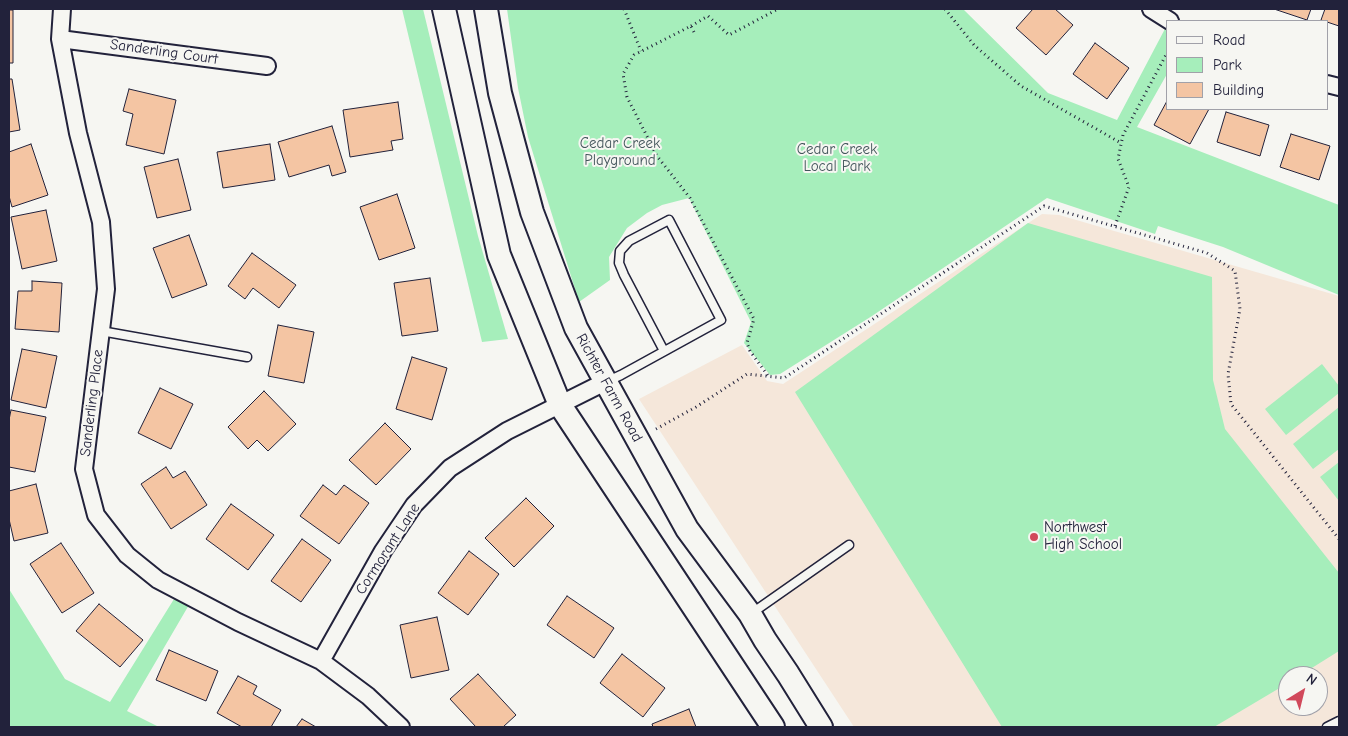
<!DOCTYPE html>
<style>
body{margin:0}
#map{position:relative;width:1348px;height:736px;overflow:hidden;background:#f6f6f2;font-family:"Comic Neue",sans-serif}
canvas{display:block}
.frame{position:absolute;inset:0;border:10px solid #22223b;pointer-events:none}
.legend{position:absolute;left:1166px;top:20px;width:162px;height:90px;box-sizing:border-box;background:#f6f6f2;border:1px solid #a1a1a9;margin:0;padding:6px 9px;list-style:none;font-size:15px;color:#22223b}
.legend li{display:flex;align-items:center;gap:10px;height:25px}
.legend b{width:25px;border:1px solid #a1a1a9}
.north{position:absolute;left:1278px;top:666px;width:50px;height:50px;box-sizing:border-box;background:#f6f6f2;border:1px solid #a1a1a9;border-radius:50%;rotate:36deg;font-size:14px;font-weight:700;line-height:20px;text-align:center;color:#22223b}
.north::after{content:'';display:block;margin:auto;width:18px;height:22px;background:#d1495b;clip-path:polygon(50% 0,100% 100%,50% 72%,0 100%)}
</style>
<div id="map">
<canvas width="1348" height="736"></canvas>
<div class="frame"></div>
<ul class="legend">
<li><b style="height:6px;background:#f6f6f2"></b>Road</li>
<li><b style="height:14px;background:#a6eebb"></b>Park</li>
<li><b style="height:14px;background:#f4c5a3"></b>Building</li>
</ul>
<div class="north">N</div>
</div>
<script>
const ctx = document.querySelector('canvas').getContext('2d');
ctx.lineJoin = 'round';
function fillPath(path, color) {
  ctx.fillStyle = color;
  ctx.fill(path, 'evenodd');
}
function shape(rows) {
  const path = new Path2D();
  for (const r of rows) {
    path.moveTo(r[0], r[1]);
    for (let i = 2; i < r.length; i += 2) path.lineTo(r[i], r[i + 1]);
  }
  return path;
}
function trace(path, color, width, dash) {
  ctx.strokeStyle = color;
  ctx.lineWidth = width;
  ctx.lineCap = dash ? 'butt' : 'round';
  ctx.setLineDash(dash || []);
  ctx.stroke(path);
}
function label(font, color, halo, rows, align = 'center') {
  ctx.font = font + ' "Comic Neue",sans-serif';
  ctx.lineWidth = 4;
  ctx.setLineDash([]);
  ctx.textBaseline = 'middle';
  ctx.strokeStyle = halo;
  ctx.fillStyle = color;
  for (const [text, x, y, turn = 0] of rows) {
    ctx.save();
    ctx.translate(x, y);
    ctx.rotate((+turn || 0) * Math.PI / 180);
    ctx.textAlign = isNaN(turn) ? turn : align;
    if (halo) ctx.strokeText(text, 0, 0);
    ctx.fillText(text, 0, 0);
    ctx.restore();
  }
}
const built = shape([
 [1042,214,1059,215,1339,296,1339,727,854,727,639,399,742,345,767,381,783,384],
 [1288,676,1318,676,1318,706,1288,706]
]);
const green = shape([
 [402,9,423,9,478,236,508,339,482,342],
 [507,9,963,9,1048,93,1117,120,1167,25,1167,74,1137,127,1339,205,1339,295,1223,247,1158,226,1155,234,1047,198,872,316,780,374,770,375,744,343,751,322,689,198,662,205,647,213,627,228,609,257,610,280,579,302,528,137,518,88],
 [1028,223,1212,277,1213,380,1225,429,1339,573,1339,651,1299,676,1288,676,1288,683,1214,727,1002,727,795,392],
 [1322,364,1339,386,1339,393,1286,435,1265,409],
 [1339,407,1339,449,1313,469,1293,444],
 [1339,462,1339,501,1320,477],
 [9,589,65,679,110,702,179,591,193,598,127,711,159,727,9,727]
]);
const building = shape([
 [1033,9,1055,9,1073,25,1046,55,1016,28,1033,9],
 [1274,9,1311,9,1307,20,1274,9],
 [1325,9,1339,9,1339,26,1321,20,1325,9],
 [9,10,13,10,13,63,9,63,9,10],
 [1095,43,1129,68,1107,99,1073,74,1095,43],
 [9,79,12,79,20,130,9,132,9,79],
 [129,89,176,100,164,154,126,145,133,114,123,111,129,89],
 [1167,101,1167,109,1209,109,1190,144,1154,125,1167,101],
 [398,102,403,139,391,141,393,150,350,157,343,110,398,102],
 [1226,112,1269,125,1260,156,1217,142,1226,112],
 [332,126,346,172,332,176,329,165,289,177,278,142,332,126],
 [1291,134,1330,146,1319,180,1280,167,1291,134],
 [31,144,48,195,12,207,9,196,9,152,31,144],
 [270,144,275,180,223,188,217,152,270,144],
 [178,159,191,210,157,218,144,167,178,159],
 [397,194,415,248,379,260,360,207,397,194],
 [46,210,57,261,22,269,11,217,46,210],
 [189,235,207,285,172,298,153,248,189,235],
 [252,253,296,285,279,308,253,288,245,299,228,286,252,253],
 [430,278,438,331,402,336,394,283,430,278],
 [32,281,62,283,59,332,15,329,18,291,32,291,32,281],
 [278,325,314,332,304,383,268,376,278,325],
 [22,349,57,356,46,408,11,400,22,349],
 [412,357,447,368,432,420,396,409,412,357],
 [160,388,193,404,171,449,138,433,160,388],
 [264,391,296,424,268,451,257,440,248,449,228,427,264,391],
 [11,410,46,417,35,472,9,467,9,420,11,410],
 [385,423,411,449,376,485,349,460,385,423],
 [166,467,173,478,185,471,207,505,171,529,141,484,166,467],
 [36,484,48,533,14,541,9,519,9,491,36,484],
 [323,485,336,495,344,485,369,503,339,544,300,516,323,485],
 [526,498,554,526,514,567,485,538,526,498],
 [231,504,274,535,248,570,206,539,231,504],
 [302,539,331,560,301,602,271,581,302,539],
 [61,543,94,593,62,613,30,564,61,543],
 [469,551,499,574,468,615,438,593,469,551],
 [567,596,614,628,594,658,547,625,567,596],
 [99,604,143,640,120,667,76,631,99,604],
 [437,617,449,670,411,678,400,625,437,617],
 [169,650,218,671,206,701,156,680,169,650],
 [622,654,665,688,643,717,600,683,622,654],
 [478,674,516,715,503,727,476,727,450,699,478,674],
 [238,676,257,686,253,694,281,710,271,727,242,727,217,713,238,676],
 [689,709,696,727,653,727,652,724,689,709],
 [302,719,316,727,296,727,302,719]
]);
const path = shape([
 [624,9,641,51],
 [945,9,974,45,1021,86,1121,143],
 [691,26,708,16,729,35,778,9],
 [694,32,691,26,634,55,623,74,627,97,657,156,690,198,754,319,747,343,750,351,769,377],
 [1115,226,1129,187,1118,159,1123,135,1167,53],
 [656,429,696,407,747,374,784,378,1044,206,1207,253,1235,271,1240,309,1228,374,1231,404,1339,539]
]);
const service = shape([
 [101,331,247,357],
 [608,381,621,375,721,320,669,220,629,241,620,251,619,263,624,275,664,351],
 [752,613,849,545],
 [1327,727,1339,721]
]);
const minor = shape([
 [62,9,60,39,78,133,101,222,106,289,84,469,96,515,127,555,158,580,238,622,321,661,368,696,401,727],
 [1151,9,1170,21],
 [60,39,267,66],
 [1327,84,1339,87],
 [321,661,383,551,414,505,450,468,507,431,605,382]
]);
const secondary = shape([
 [444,9,499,255,560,405,773,727],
 [486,9,500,93,532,212,576,328,687,529,750,614,765,640,788,674,821,727]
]);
const markers = [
 [1034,537,5,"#d1495b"]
];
const streetNames = [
 ["Sanderling Court",164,52,8],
 ["Richter Farm Road",609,388,61],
 ["Sanderling Place",92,403,-83],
 ["Cormorant Lane",388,549,-57]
];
const parkNames = [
 ["Cedar Creek",620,144],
 ["Playground",620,161],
 ["Cedar Creek",837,150],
 ["Local Park",837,167]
];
const poiNames = [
 ["Northwest",1044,528],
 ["High School",1044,545]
];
fillPath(built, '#f5e7da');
fillPath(green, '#a6eebb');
fillPath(building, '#f4c5a3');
trace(building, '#22223b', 1);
trace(service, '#22223b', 11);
trace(minor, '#22223b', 20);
trace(secondary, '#22223b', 26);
trace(path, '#22223b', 3, [1, 4]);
trace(service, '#f6f6f2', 8);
trace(minor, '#f6f6f2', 16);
trace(secondary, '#f6f6f2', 22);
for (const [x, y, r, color] of markers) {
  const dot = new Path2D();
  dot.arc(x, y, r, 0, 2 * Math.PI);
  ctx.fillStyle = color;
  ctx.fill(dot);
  trace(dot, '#f6f6f2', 2);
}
label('15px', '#22223b', '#f6f6f2', streetNames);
label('15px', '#43555b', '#f6f6f2', parkNames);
label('15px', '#22223b', '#f6f6f2', poiNames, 'left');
</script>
